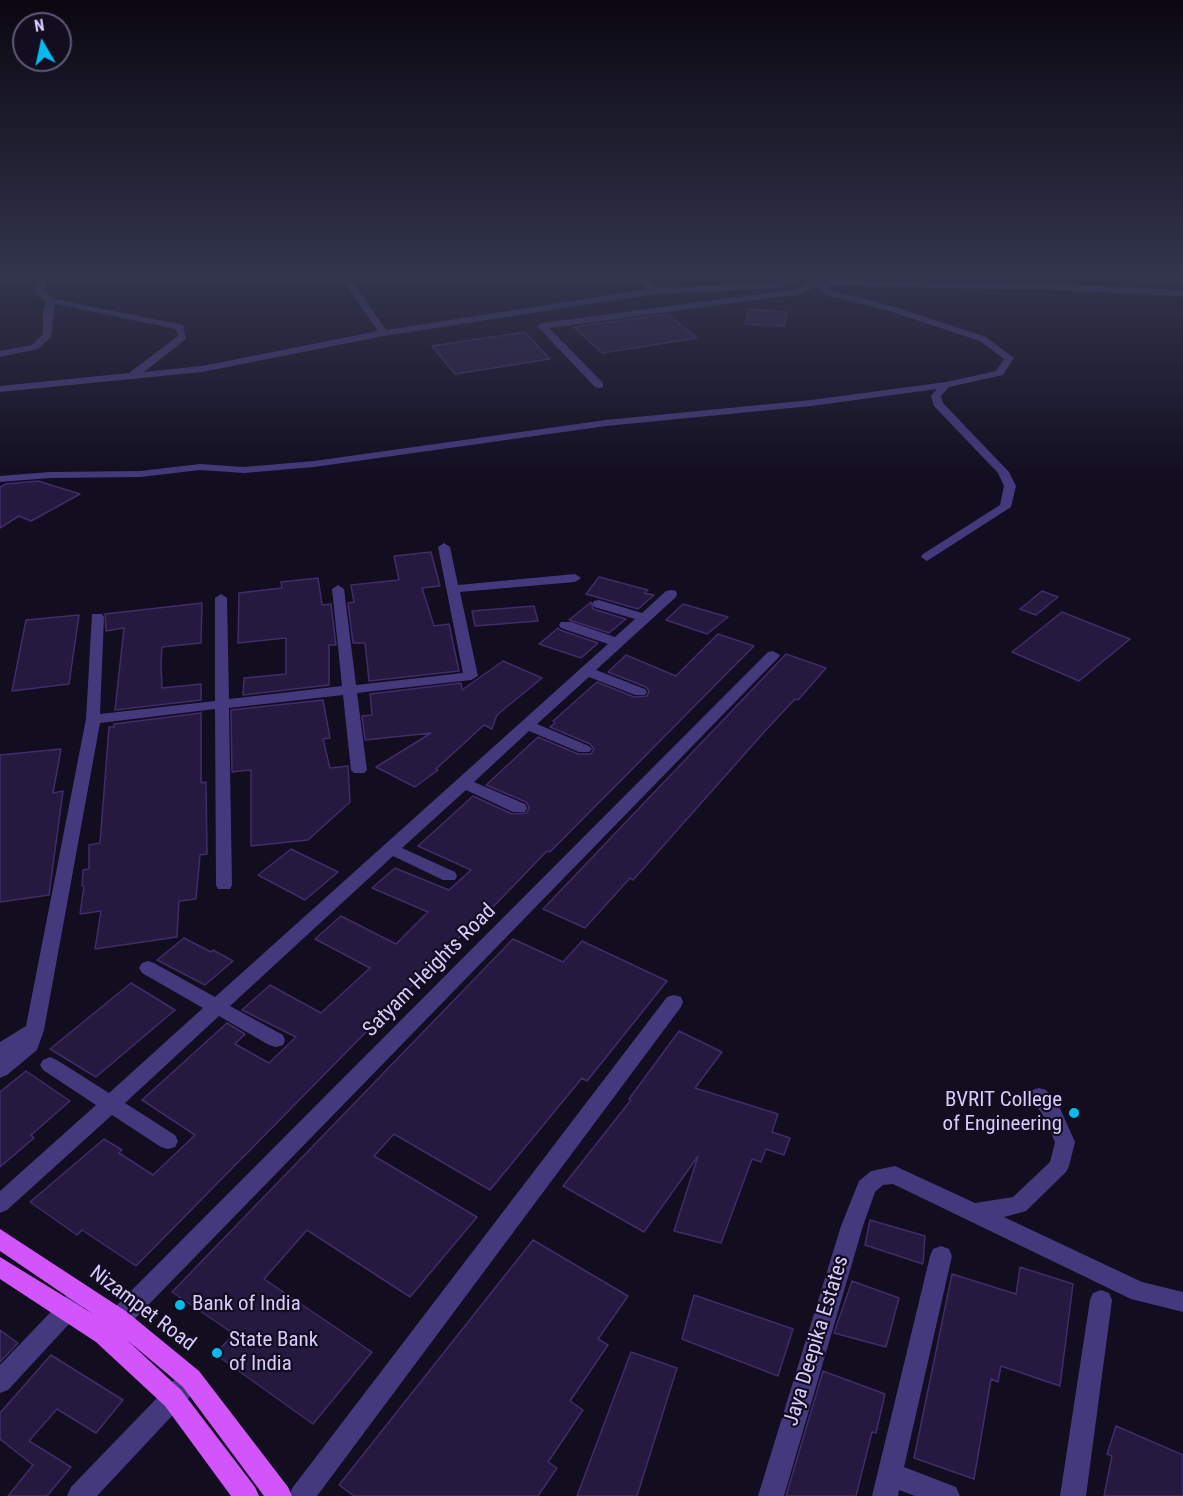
<!DOCTYPE html>
<style>
body{margin:0}
#map{position:relative;width:1183px;height:1496px;overflow:hidden;background:#120d1f;font-family:"Roboto Condensed",sans-serif}
canvas{display:block}
.north{position:absolute;left:12px;top:12px;width:60px;height:60px;box-sizing:border-box;background:#120d1f;border:2px solid #615978;border-radius:50%;rotate:351deg;font-size:16px;font-weight:700;line-height:24px;text-align:center;color:#d8cbfe}
.north::after{content:'';display:block;margin:auto;width:21px;height:27px;background:#06baef;clip-path:polygon(50% 0,100% 100%,50% 72%,0 100%)}
</style>
<div id="map">
<canvas width="1183" height="1496"></canvas>
<div class="north">N</div>
</div>
<script>
const ctx = document.querySelector('canvas').getContext('2d');
ctx.lineJoin = 'round';
function fillPath(path, color) {
  ctx.fillStyle = color;
  ctx.fill(path, 'evenodd');
}
function shape(rows) {
  const path = new Path2D();
  for (const r of rows) {
    path.moveTo(r[0], r[1]);
    for (let i = 2; i < r.length; i += 2) path.lineTo(r[i], r[i + 1]);
  }
  return path;
}
function trace(path, color, width, dash) {
  ctx.strokeStyle = color;
  ctx.lineWidth = width;
  ctx.lineCap = dash ? 'butt' : 'round';
  ctx.setLineDash(dash || []);
  ctx.stroke(path);
}
function label(font, color, halo, rows, align = 'center') {
  ctx.font = font + ' "Roboto Condensed",sans-serif';
  ctx.lineWidth = 4.5;
  ctx.setLineDash([]);
  ctx.textBaseline = 'middle';
  ctx.strokeStyle = halo;
  ctx.fillStyle = color;
  for (const [text, x, y, turn = 0] of rows) {
    ctx.save();
    ctx.translate(x, y);
    ctx.rotate((+turn || 0) * Math.PI / 180);
    ctx.textAlign = isNaN(turn) ? turn : align;
    if (halo) ctx.strokeText(text, 0, 0);
    ctx.fillText(text, 0, 0);
    ctx.restore();
  }
}
const building = shape([
 [749,309,787,312,784,326,745,324,749,309],
 [668,314,697,338,602,353,574,327,668,314],
 [525,332,550,359,455,374,432,346,525,332],
 [38,481,80,494,31,521,19,516,0,528,0,487,6,484,38,481],
 [431,552,440,586,422,588,434,626,449,624,459,671,369,681,365,643,353,643,348,603,354,602,351,585,399,580,394,556,431,552],
 [599,577,648,590,644,593,654,595,638,609,586,594,599,577],
 [318,578,322,605,331,604,336,645,329,645,329,685,243,695,244,678,286,674,286,638,238,643,239,593,282,588,281,582,318,578],
 [1042,591,1058,597,1036,615,1020,609,1042,591],
 [591,602,593,609,626,619,609,633,569,620,591,602],
 [202,603,201,643,162,647,161,665,162,688,201,684,201,700,115,710,124,628,106,631,105,614,202,603],
 [683,604,728,617,707,634,666,620,683,604],
 [534,606,538,621,475,626,472,611,534,606],
 [1062,612,1130,639,1079,681,1012,652,1062,612],
 [79,615,69,684,12,691,26,620,79,615],
 [558,628,560,630,598,643,581,658,539,644,558,628],
 [718,634,754,646,550,852,547,851,493,907,490,906,136,1266,82,1230,77,1235,30,1202,104,1139,122,1150,119,1153,153,1175,195,1135,142,1100,227,1023,245,1034,235,1044,269,1063,296,1037,242,1010,270,985,321,1013,370,968,315,939,341,916,396,944,428,912,372,888,395,868,449,890,471,870,418,846,473,796,512,814,527,813,529,807,526,802,486,785,538,737,578,754,591,754,594,749,590,744,550,727,555,723,553,721,597,682,634,697,647,696,649,691,646,687,608,672,626,655,676,676,718,634],
 [786,654,826,668,798,700,795,699,765,731,633,880,630,878,585,928,543,909,786,654],
 [503,661,542,678,497,715,492,729,484,725,436,769,438,770,415,787,376,767,431,733,365,740,362,716,372,715,370,694,461,683,462,690,503,661],
 [323,700,330,738,323,739,330,768,348,766,350,802,308,840,251,846,251,770,232,772,231,710,323,700],
 [201,713,201,783,206,782,207,854,200,855,196,899,179,901,177,937,95,949,101,911,80,914,84,886,82,886,83,870,89,869,89,845,100,843,109,727,114,727,114,724,201,713],
 [61,749,53,793,63,791,49,895,0,902,0,755,61,749],
 [291,849,338,872,305,900,258,875,291,849],
 [184,938,211,952,213,950,233,961,205,985,157,960,184,938],
 [513,939,563,962,582,941,667,981,587,1081,582,1078,490,1190,394,1134,374,1156,477,1217,410,1297,307,1230,264,1279,372,1352,313,1424,215,1354,234,1334,172,1292,513,939],
 [131,983,175,1010,96,1077,50,1049,131,983],
 [679,1031,722,1052,695,1088,778,1114,772,1132,790,1138,784,1155,766,1149,761,1162,752,1159,721,1243,674,1231,698,1156,644,1232,563,1186,631,1100,629,1099,679,1031],
 [26,1071,70,1101,31,1135,34,1138,0,1167,0,1092,26,1071],
 [870,1220,925,1236,923,1264,865,1245,870,1220],
 [533,1240,628,1296,598,1339,608,1345,570,1401,583,1410,548,1462,557,1468,538,1496,354,1496,339,1485,533,1240],
 [1020,1267,1073,1284,1060,1386,1001,1366,998,1382,991,1379,974,1479,914,1458,952,1274,1016,1294,1020,1267],
 [852,1281,899,1298,886,1347,834,1333,852,1281],
 [694,1295,793,1329,778,1376,682,1339,694,1295],
 [0,1330,18,1343,0,1362,0,1330],
 [631,1352,677,1368,637,1496,577,1496,631,1352],
 [51,1355,123,1400,96,1433,57,1409,29,1441,71,1467,47,1496,8,1496,33,1465,0,1439,0,1413,51,1355],
 [823,1371,885,1394,876,1433,872,1432,856,1496,786,1496,823,1371],
 [1116,1426,1183,1455,1183,1496,1104,1496,1112,1456,1107,1454,1116,1426]
]);
const minor = shape([
 [41,275,49,275,44,291,54,299,183,325,186,339,144,372,202,366,378,331,339,275,348,275,386,330,648,289,631,275,641,275,657,288,781,282,785,285,781,288,655,294,384,336,202,372,0,392,0,386,129,373,178,336,176,329,55,304,51,337,38,349,0,357,0,351,32,345,43,334,43,312,46,302,35,292,41,275],
 [814,280,1054,284,1183,290,1183,296,1054,290,827,286,833,291,895,307,986,337,1014,358,1003,375,949,387,941,396,943,403,1009,472,1016,486,1011,507,927,561,921,557,923,554,1000,505,1004,486,998,473,934,406,931,396,937,389,811,406,606,426,314,467,244,473,200,470,140,477,50,478,0,482,0,476,50,472,140,471,200,464,244,467,314,461,606,420,811,400,946,382,996,371,1004,359,980,341,889,311,827,295,817,287,800,294,549,328,603,383,603,387,599,388,595,387,537,326,542,323,798,289,814,280],
 [444,543,450,547,458,585,575,574,581,578,575,582,460,592,478,676,471,680,357,693,367,770,364,773,354,773,351,770,343,695,229,708,232,885,230,889,218,889,216,885,215,709,100,723,44,1030,37,1050,7,1075,0,1078,0,1042,26,1026,86,719,92,614,102,614,104,617,100,714,215,701,215,598,221,594,227,598,229,699,342,686,332,589,338,585,344,589,356,685,463,673,438,547,444,543],
 [671,590,676,591,677,594,676,597,596,670,645,689,647,692,645,695,635,695,589,677,537,724,589,746,592,749,589,752,579,752,529,731,474,782,525,804,527,808,525,812,513,812,466,790,402,848,455,872,457,876,455,880,443,880,393,856,230,1006,283,1035,285,1040,283,1045,276,1047,269,1045,219,1016,125,1103,175,1135,178,1141,175,1147,168,1149,161,1147,112,1115,7,1210,0,1213,0,1191,96,1105,43,1070,40,1065,43,1060,50,1057,57,1060,109,1093,203,1008,142,973,139,968,142,963,148,961,154,963,215,997,608,644,561,628,559,625,561,622,571,622,615,637,635,619,594,607,592,604,594,601,599,600,642,613,666,591,671,590],
 [773,651,780,655,778,658,120,1334,112,1337,104,1334,101,1326,104,1318,768,652,773,651],
 [674,995,681,997,683,1002,681,1007,317,1496,289,1496,293,1487,667,997,674,995],
 [1039,1088,1046,1090,1058,1104,1075,1142,1069,1166,1066,1172,1026,1211,1004,1217,1142,1282,1183,1292,1183,1312,1131,1299,893,1184,883,1185,875,1192,863,1226,784,1496,758,1496,841,1226,859,1181,871,1171,895,1166,975,1203,1013,1197,1050,1162,1055,1142,1043,1115,1029,1096,1032,1090,1039,1088],
 [941,1246,949,1249,952,1256,904,1467,956,1487,960,1496,915,1496,899,1490,898,1496,872,1496,930,1256,933,1249,941,1246],
 [1101,1290,1109,1293,1112,1300,1086,1496,1060,1496,1090,1300,1093,1293,1101,1290],
 [74,1293,82,1296,85,1303,82,1310,8,1390,0,1393,0,1365,66,1296,74,1293],
 [191,1368,199,1371,203,1379,199,1387,97,1496,67,1496,71,1487,183,1371,191,1368]
]);
const major = shape([
 [0,1229,127,1312,199,1371,288,1487,292,1496,264,1496,183,1387,127,1340,181,1390,255,1487,259,1496,231,1496,165,1406,96,1342,0,1279,0,1257,93,1314,0,1251,0,1229]
]);
const markers = [
 [1074,1113,6,"#06baef"],
 [180,1305,6,"#06baef"],
 [217,1353,6,"#06baef"]
];
const nearStreetnames = [
 ["Satyam Heights Road",430,971,-45],
 ["Nizampet Road",142,1309,37],
 ["Jaya Deepika Estates",817,1341,-73]
];
const nearPoinames = [
 ["BVRIT College",1062,1101,"right"],
 ["of Engineering",1062,1125,"right"],
 ["Bank of India",192,1305],
 ["State Bank",229,1341],
 ["of India",229,1365]
];
fillPath(building, '#26193f');
trace(building, '#402c6a', 1.5);
fillPath(minor, '#44397d');
fillPath(major, '#d255fb');
const sky = ctx.createLinearGradient(0, 0, 0, 485);
sky.addColorStop(0, '#0a0711');
sky.addColorStop(0.57, '#33354d');
sky.addColorStop(1, '#33354d00');
ctx.fillStyle = sky;
ctx.fillRect(0, 0, 1183, 485);
for (const [x, y, r, color] of markers) {
  const dot = new Path2D();
  dot.arc(x, y, r, 0, 2 * Math.PI);
  ctx.fillStyle = color;
  ctx.fill(dot);
  trace(dot, '#120d1f', 2);
}
label('21px', '#d8cbfe', '#120d1f', nearStreetnames);
label('21px', '#d8cbfe', '#120d1f', nearPoinames, 'left');
</script>
